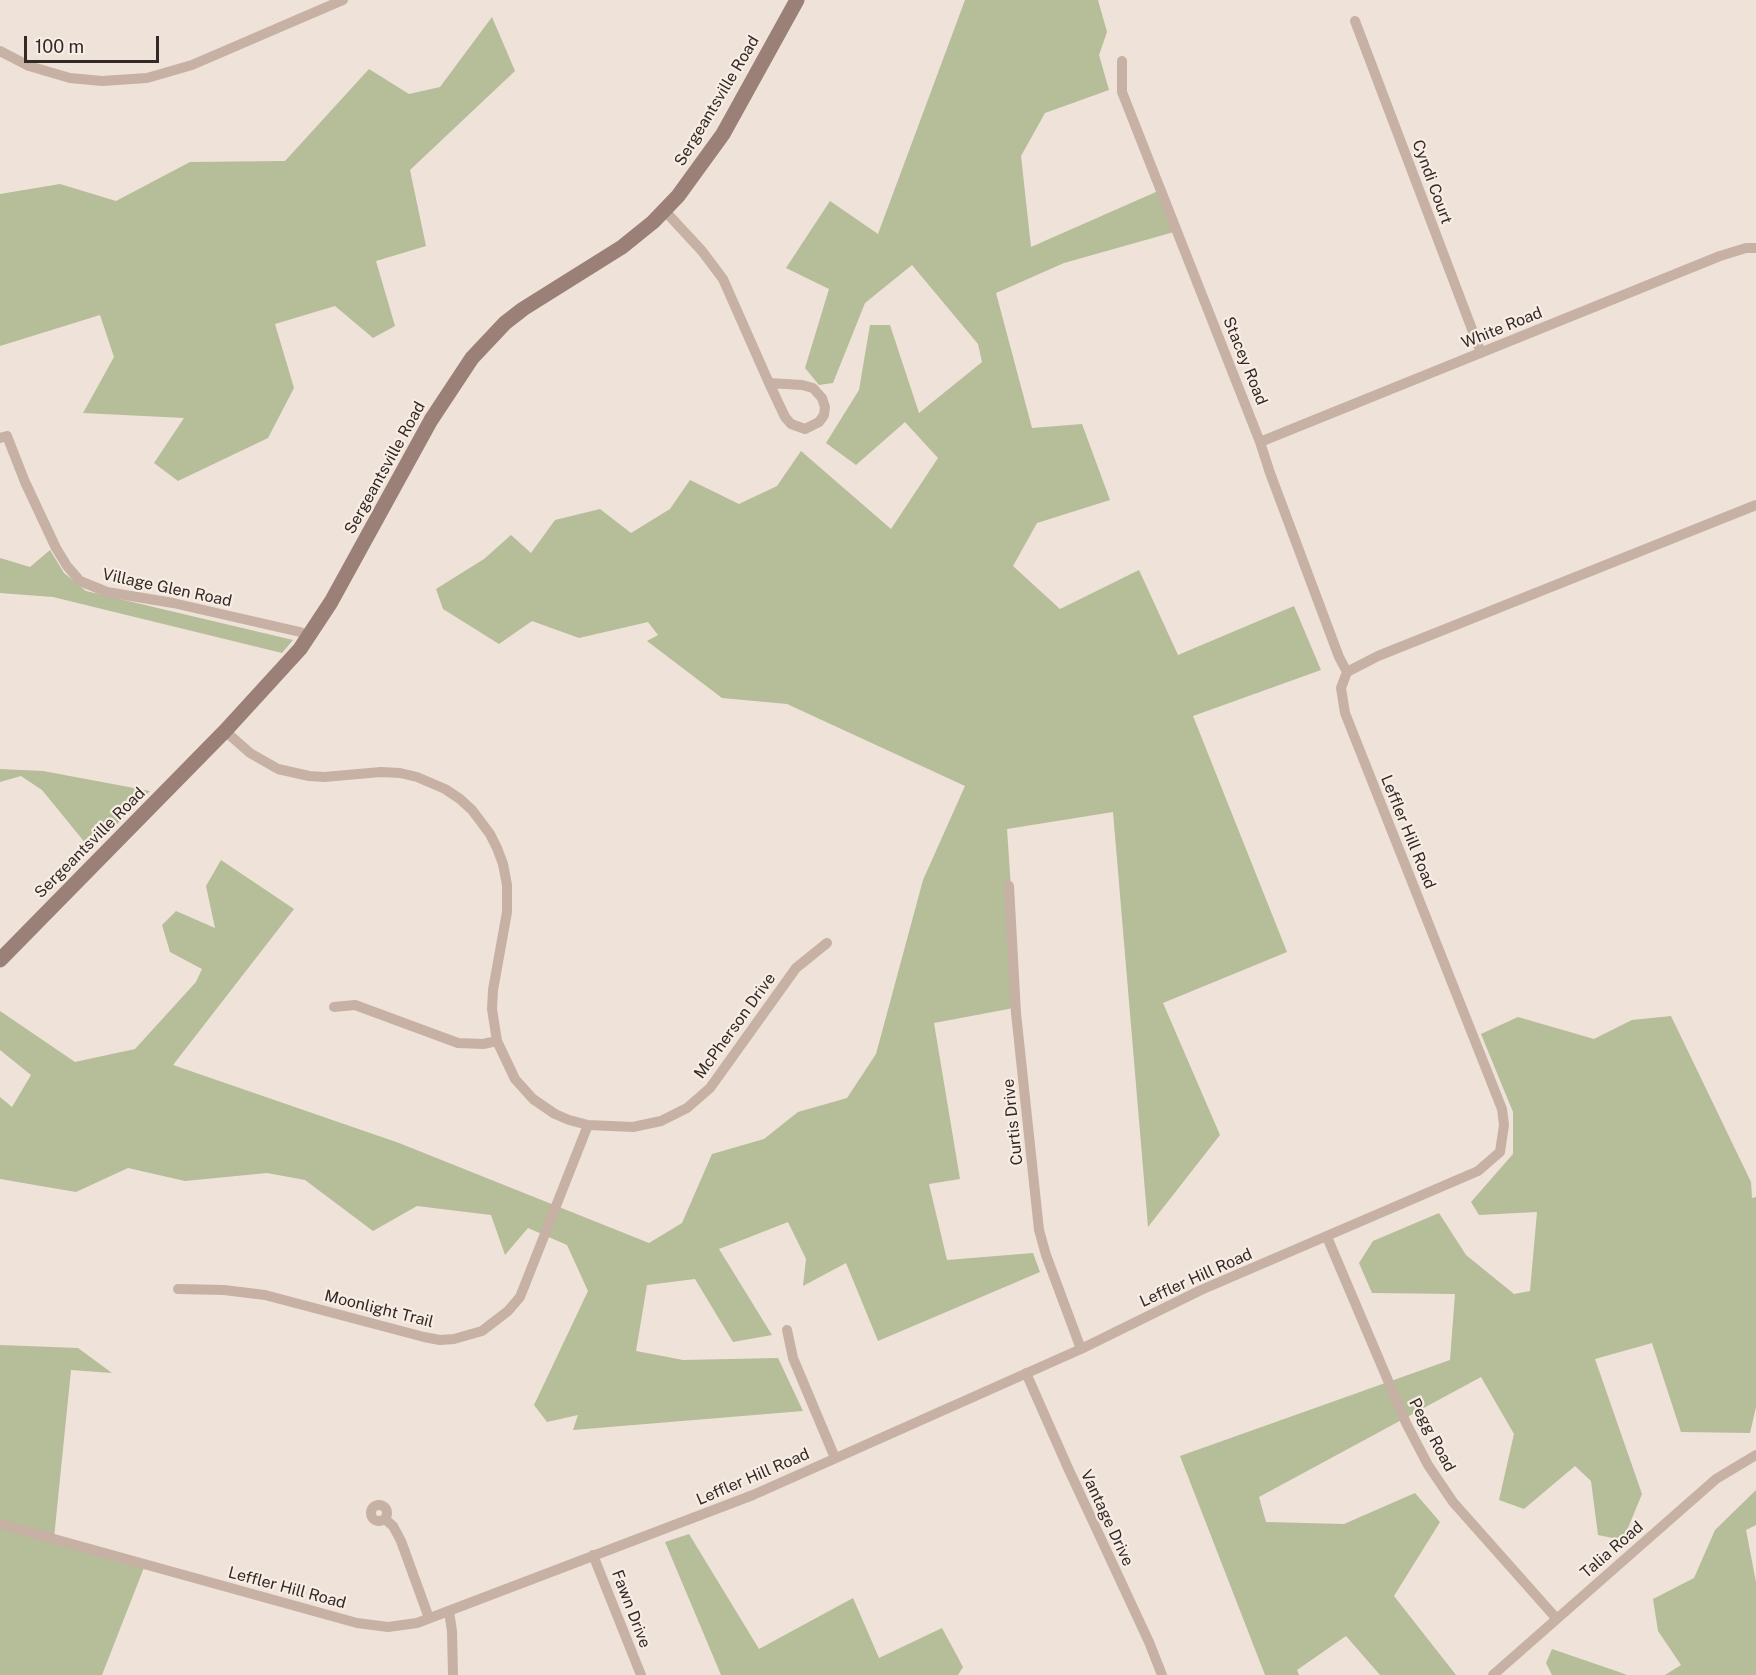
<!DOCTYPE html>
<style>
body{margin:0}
#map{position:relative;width:1756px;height:1675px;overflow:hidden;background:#efe2d8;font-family:"Public Sans",sans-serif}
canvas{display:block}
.scale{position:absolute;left:24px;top:36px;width:135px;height:27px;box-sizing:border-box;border:3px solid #332926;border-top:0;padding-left:8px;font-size:18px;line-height:21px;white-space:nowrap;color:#332926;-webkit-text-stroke:4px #f8ede4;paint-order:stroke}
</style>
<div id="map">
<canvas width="1756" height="1675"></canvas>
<div class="scale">100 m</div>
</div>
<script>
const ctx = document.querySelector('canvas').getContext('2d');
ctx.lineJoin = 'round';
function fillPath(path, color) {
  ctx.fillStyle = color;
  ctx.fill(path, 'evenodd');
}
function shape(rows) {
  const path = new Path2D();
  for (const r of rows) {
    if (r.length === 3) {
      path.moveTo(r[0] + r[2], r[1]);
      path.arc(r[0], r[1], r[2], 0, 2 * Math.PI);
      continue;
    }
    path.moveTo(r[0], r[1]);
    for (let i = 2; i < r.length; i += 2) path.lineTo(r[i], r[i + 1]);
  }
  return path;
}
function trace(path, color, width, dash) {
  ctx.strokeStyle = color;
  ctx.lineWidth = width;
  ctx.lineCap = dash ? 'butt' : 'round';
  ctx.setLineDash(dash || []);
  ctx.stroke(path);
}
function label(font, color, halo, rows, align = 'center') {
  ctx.font = font + ' "Public Sans",sans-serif';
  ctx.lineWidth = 4.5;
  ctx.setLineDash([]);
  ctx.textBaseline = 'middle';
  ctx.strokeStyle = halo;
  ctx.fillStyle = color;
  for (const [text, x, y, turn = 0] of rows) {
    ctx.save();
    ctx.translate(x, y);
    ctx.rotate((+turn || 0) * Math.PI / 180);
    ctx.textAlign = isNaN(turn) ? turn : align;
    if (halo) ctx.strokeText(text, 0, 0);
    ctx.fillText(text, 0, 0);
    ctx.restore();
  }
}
const green = shape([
 [965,0,1098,0,1107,32,1099,55,1109,90,1045,113,1021,156,1031,247,1165,188,1181,230,1064,263,996,293,1032,428,1082,424,1110,500,1037,523,1013,566,1060,609,1139,570,1178,655,1294,606,1321,670,1193,716,1287,952,1163,1003,1220,1135,1148,1227,1113,812,1007,829,1019,1007,934,1023,960,1179,929,1184,947,1260,1033,1253,1040,1272,878,1341,846,1263,803,1286,806,1259,788,1222,719,1249,772,1335,733,1342,695,1279,647,1285,636,1351,683,1360,778,1358,803,1411,573,1430,578,1415,547,1422,534,1405,588,1291,567,1245,528,1228,505,1255,491,1215,417,1206,373,1231,305,1180,267,1173,185,1181,128,1168,76,1192,0,1179,0,1097,12,1107,31,1075,0,1050,0,1011,75,1062,135,1049,196,982,202,969,170,952,162,925,176,911,215,928,206,886,221,860,294,909,173,1065,399,1143,649,1243,682,1223,712,1154,764,1139,798,1112,847,1098,876,1054,923,880,965,786,787,704,722,698,647,641,658,635,648,622,579,638,532,621,499,644,443,609,436,589,484,559,511,535,531,553,555,520,600,509,631,533,670,509,690,480,739,504,777,486,801,451,891,529,938,458,905,422,856,465,826,443,859,390,870,325,890,325,919,413,982,362,978,344,912,265,865,303,833,383,819,385,805,368,829,289,786,268,830,201,878,234],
 [492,17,515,71,410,170,426,246,376,261,395,326,373,338,335,306,275,324,294,388,268,438,178,481,154,463,184,418,83,413,114,357,100,315,0,346,0,194,60,184,116,201,190,162,285,161,369,69,409,94,440,87],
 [50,550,64,573,86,591,293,640,282,653,53,597,0,593,0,558,30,567],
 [0,769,43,771,150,791,91,850,42,790,21,776,0,782],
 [1671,1016,1751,1182,1752,1198,1756,1197,1756,1407,1750,1433,1681,1432,1652,1343,1595,1359,1642,1494,1623,1540,1598,1535,1591,1481,1575,1466,1524,1509,1499,1500,1514,1434,1481,1377,1259,1497,1266,1522,1344,1524,1415,1493,1440,1522,1394,1596,1456,1675,1380,1675,1346,1636,1297,1670,1299,1675,1265,1675,1180,1456,1450,1360,1455,1294,1372,1293,1359,1263,1373,1241,1439,1213,1466,1255,1514,1294,1530,1291,1537,1212,1479,1215,1471,1202,1513,1154,1513,1112,1481,1034,1518,1017,1594,1039,1632,1020],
 [0,1345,78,1348,112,1373,71,1370,54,1538,145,1565,102,1675,0,1675],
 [1756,1490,1756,1525,1746,1530,1756,1582,1756,1675,1665,1675,1681,1665,1658,1631,1653,1599,1694,1578,1715,1530],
 [689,1534,759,1649,853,1598,879,1658,942,1628,963,1667,958,1675,721,1675,665,1542],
 [1552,1649,1619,1672,1627,1675,1552,1675,1546,1663]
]);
const minor = shape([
 [1355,21,1481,353],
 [0,51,29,66,70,78,102,81,147,78,192,65,343,0],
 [1122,61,1122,92,1260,442,1270,473,1339,657,1347,672],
 [665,211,702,251,723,279,769,383],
 [769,383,802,385,813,388,822,398,825,407,824,415,819,422,805,429,791,424,785,417,769,383],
 [0,438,7,436,25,482,56,548,67,566,80,581,107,592,173,603,300,632,309,636],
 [1260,442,1720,256,1746,248,1756,248],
 [225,731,250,753,278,769,309,776,324,777,381,772,400,773,417,777,445,789,460,799,472,810,490,834,497,848,503,864,507,885,507,912,493,990,492,1009,497,1041,515,1079,533,1099,555,1114,569,1120,588,1125,633,1127,661,1121,687,1108,710,1088,796,968,827,943],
 [1009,886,1016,1013,1039,1230,1046,1255,1081,1349],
 [334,1007,355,1005,458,1043,483,1044,497,1041],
 [1327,1237,1406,1423,1428,1465,1453,1502,1556,1618],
 [178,1289,224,1290,265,1295,424,1337,440,1340,454,1339,482,1331,508,1311,520,1297,588,1125],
 [787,1330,793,1358,835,1458],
 [1026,1373,1068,1468,1149,1642,1162,1675],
 [379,1513,8],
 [385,1519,393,1526,401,1541,429,1618],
 [0,1524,357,1623,388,1627,417,1623,753,1495,1081,1349,1201,1290,1478,1171,1500,1152,1504,1125,1502,1109,1345,713,1341,688,1347,672,1378,656,1756,505],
 [593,1555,641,1675],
 [449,1611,452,1631,453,1675],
 [1493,1675,1716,1479,1756,1455]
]);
const secondary = shape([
 [0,960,225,731,300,649,331,602,431,420,472,358,505,323,523,309,622,247,653,222,678,196,723,134,797,0]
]);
const streetNames = [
 ["Sergeantsville Road",717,101,-59],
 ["Cyndi Court",1432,182,70],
 ["White Road",1502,328,-22],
 ["Stacey Road",1245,361,68],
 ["Sergeantsville Road",385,468,-61],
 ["Village Glen Road",167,588,12],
 ["Leffler Hill Road",1408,832,68],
 ["Sergeantsville Road",90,843,-45],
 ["McPherson Drive",735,1026,-54],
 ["Curtis Drive",1013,1122,-96],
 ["Leffler Hill Road",1196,1278,-24],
 ["Moonlight Trail",379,1309,14],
 ["Pegg Road",1432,1435,62],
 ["Leffler Hill Road",753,1477,-23],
 ["Vantage Drive",1107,1518,65],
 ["Talia Road",1612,1550,-41],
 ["Leffler Hill Road",287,1588,15],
 ["Fawn Drive",631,1609,69]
];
fillPath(green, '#b5bd99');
trace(minor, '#c7b1a5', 10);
trace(secondary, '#9a8077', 15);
label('16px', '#332926', '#f8ede4', streetNames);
</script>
